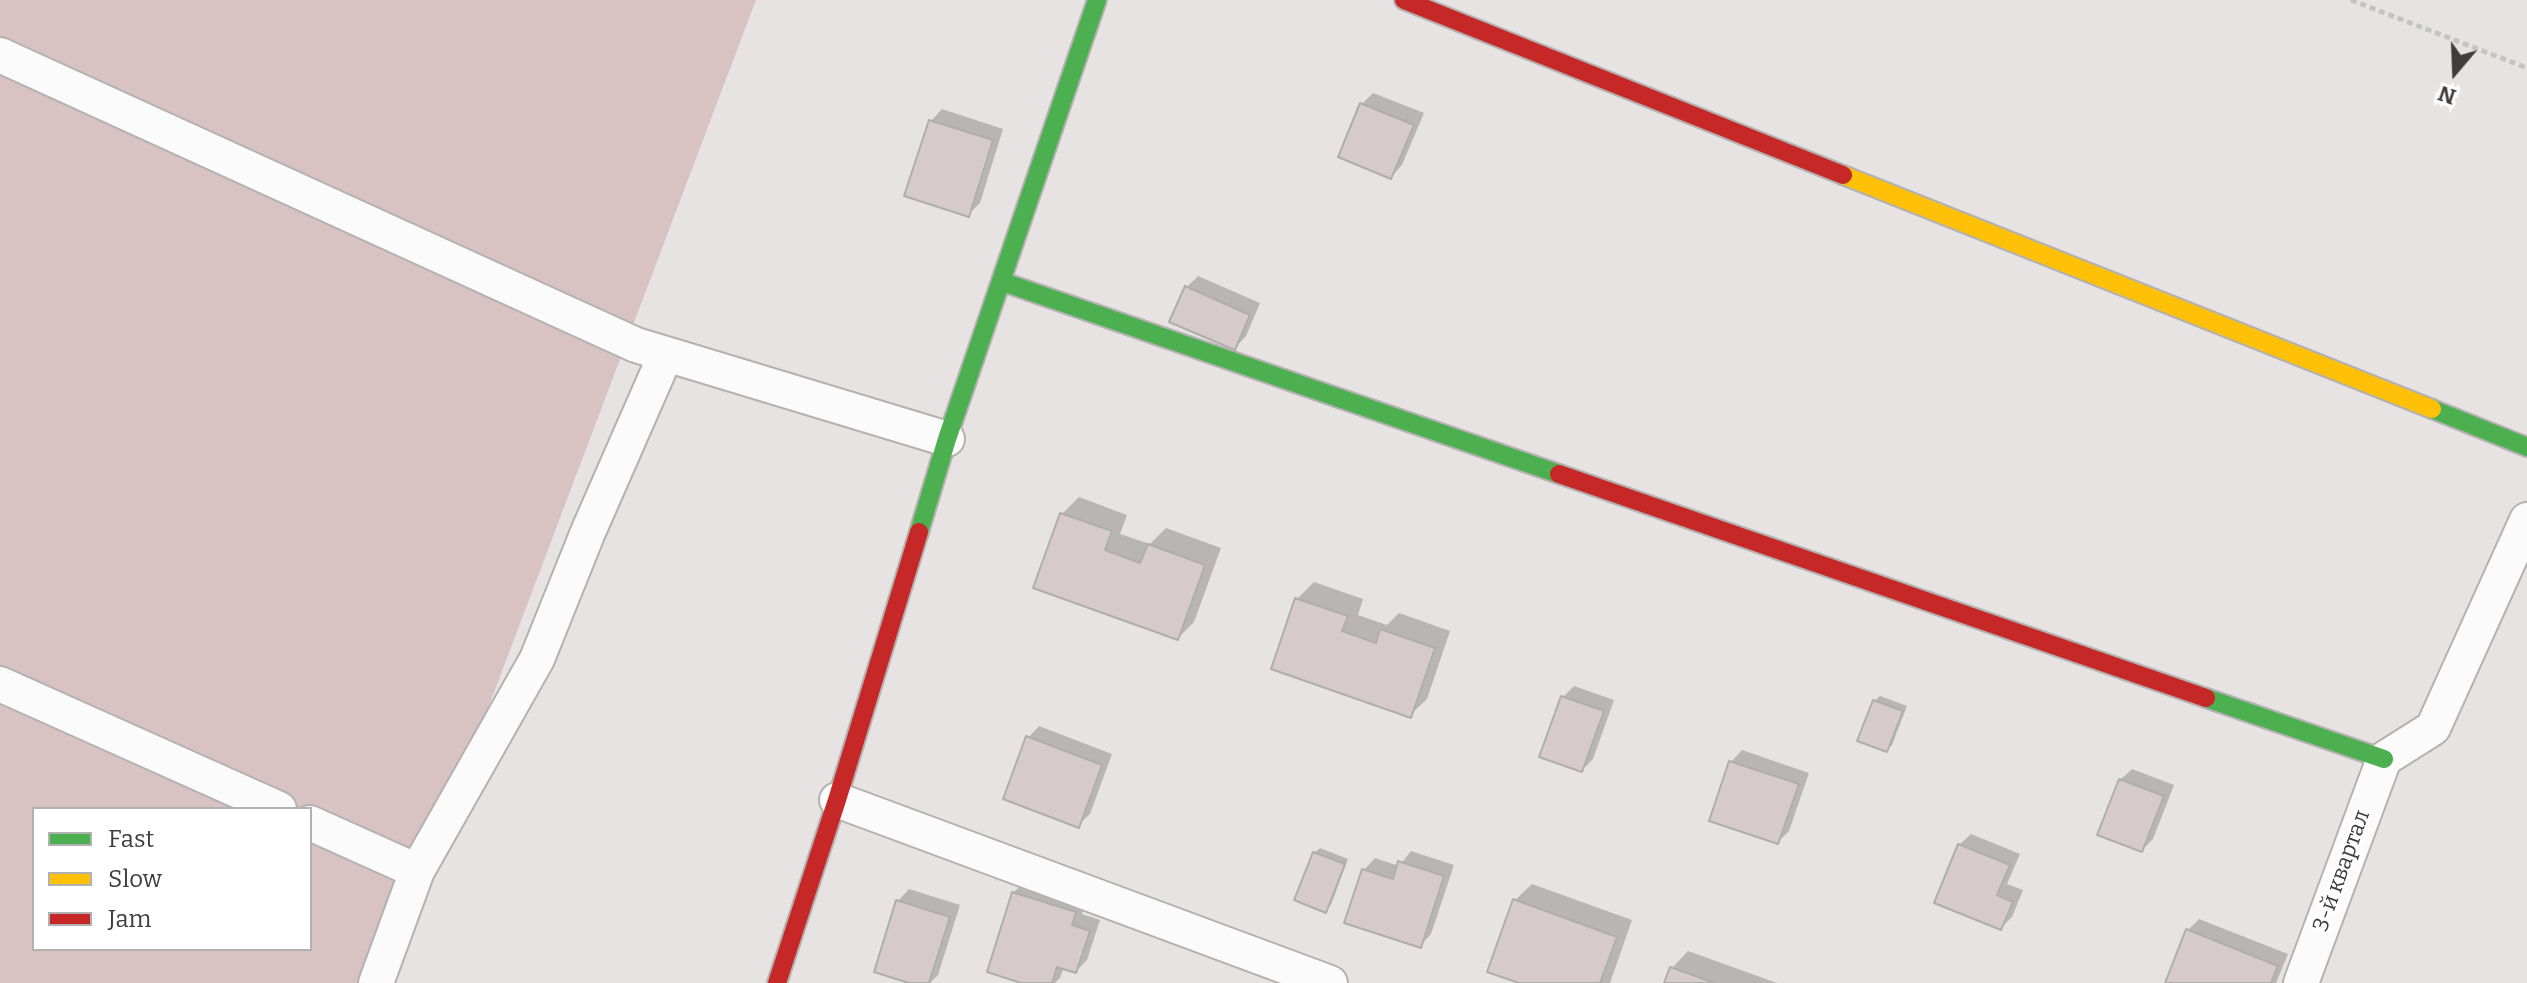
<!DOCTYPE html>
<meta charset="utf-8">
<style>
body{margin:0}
#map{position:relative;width:2527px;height:983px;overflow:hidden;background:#e8e3e3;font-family:Bitter,serif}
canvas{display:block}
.legend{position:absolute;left:32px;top:807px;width:280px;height:144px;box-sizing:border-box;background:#fff;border:2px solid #b2b1b1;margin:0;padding:10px 14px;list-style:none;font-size:24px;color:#3f3c3c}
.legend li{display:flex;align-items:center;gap:16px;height:40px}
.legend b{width:40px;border:2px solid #b2b1b1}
.north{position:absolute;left:2415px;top:32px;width:80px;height:80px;-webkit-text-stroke:6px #fff;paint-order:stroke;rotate:199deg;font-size:22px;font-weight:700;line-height:32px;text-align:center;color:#3f3c3c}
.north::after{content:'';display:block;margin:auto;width:28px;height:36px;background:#3f3c3c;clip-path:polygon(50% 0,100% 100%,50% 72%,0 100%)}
</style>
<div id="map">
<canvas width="2527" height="983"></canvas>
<ul class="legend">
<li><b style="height:10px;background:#4caf50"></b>Fast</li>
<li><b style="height:10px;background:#ffc107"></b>Slow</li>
<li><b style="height:10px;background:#c62828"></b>Jam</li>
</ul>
<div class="north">N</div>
</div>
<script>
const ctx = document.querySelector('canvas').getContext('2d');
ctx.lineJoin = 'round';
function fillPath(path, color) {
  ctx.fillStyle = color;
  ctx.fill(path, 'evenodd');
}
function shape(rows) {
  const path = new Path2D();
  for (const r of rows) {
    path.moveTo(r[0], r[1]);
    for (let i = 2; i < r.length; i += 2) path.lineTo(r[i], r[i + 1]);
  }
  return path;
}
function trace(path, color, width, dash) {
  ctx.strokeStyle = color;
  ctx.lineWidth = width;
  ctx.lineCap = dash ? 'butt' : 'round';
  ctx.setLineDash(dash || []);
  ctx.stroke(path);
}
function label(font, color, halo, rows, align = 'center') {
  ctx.font = font + ' Bitter,serif';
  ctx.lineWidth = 6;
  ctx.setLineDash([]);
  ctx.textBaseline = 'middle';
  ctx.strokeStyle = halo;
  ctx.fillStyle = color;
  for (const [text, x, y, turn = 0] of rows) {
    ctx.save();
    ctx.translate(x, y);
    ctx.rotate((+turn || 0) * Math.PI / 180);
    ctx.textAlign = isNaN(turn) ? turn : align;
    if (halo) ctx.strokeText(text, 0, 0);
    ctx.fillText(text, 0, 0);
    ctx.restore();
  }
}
const green = shape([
 [0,0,756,0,384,983,0,983],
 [34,809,310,809,310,949,34,949]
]);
const shadow = shape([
 [1373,93,1424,113,1402,165,1391,177,1362,104],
 [942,109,1003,129,980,203,968,215,931,121],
 [1198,276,1260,303,1246,336,1235,348,1186,288],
 [1079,497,1127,515,1120,534,1150,544,1166,528,1221,548,1194,622,1178,638,1062,514],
 [1314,582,1363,599,1358,615,1387,625,1399,613,1450,631,1427,699,1410,715,1297,599],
 [1574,686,1614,700,1593,759,1582,770,1563,697],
 [1880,696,1907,706,1892,745,1887,750,1874,701],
 [1039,726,1112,754,1090,814,1078,825,1028,738],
 [1742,750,1809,773,1789,831,1778,842,1731,762],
 [2132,769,2174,785,2153,839,2142,850,2120,780],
 [1971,834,2020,854,2007,884,2023,890,2012,917,2001,928,1959,845],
 [1320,848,1348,859,1331,905,1325,910,1314,853],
 [1411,851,1454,865,1431,934,1420,946,1364,870,1375,858,1399,866],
 [1025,881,1086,900,1082,914,1100,920,1087,960,1076,971,1064,967,1060,978,1055,983,1028,983,1013,893],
 [1532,884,1632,920,1610,983,1524,983,1515,900],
 [909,889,960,905,938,975,930,983,915,983,898,901],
 [2199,919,2288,954,2276,983,2167,983,2188,930],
 [1688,951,1777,983,1666,983,1672,968]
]);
const building = shape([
 [1360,103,1414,125,1391,179,1338,157,1360,103],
 [929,120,993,140,969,217,904,196,929,120],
 [1185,286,1250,315,1235,350,1169,322,1185,286],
 [1060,513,1112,531,1105,550,1140,563,1148,544,1205,565,1178,640,1033,588,1060,513],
 [1295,598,1348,616,1342,631,1376,643,1380,629,1435,648,1411,718,1271,669,1295,598],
 [1561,696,1604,711,1582,772,1539,757,1561,696],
 [1873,700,1903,711,1887,752,1857,741,1873,700],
 [1026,736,1102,765,1079,828,1003,799,1026,736],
 [1729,761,1799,784,1778,844,1709,821,1729,761],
 [2119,779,2164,796,2142,852,2097,835,2119,779],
 [1958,844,2010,865,1997,895,2013,902,2001,930,1934,903,1958,844],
 [1313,852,1345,864,1326,913,1294,900,1313,852],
 [1398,861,1444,876,1421,948,1344,923,1362,869,1393,879,1398,861],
 [1012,892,1076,912,1072,925,1090,931,1076,973,1057,967,1052,983,1021,983,987,972,1012,892],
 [1513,899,1617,937,1600,983,1519,983,1487,972,1513,899],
 [896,900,950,917,929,983,909,983,874,972,896,900],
 [2186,929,2278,966,2271,983,2165,983,2186,929],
 [1670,967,1715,983,1664,983,1670,967]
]);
const path = shape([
 [2351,0,2527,68]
]);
const street = shape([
 [0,55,636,345,666,354],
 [0,684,279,809],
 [837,800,1330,983],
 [310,823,417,871],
 [376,983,417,871,537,659,588,532,666,354,947,439],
 [2301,983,2384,759,2433,728,2527,520]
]);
const fast = shape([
 [1003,282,1559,474],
 [2432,409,2527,447],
 [919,532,947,439,1097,0],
 [2206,698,2384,759]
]);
const slow = shape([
 [1843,175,2432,409]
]);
const jam = shape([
 [1404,0,1843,175],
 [1559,474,2206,698],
 [777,983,837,800,919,532]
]);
const streetNames = [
 ["3-й квартал",2342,871,-70]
];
fillPath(green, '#d9c2c2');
fillPath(shadow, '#0003');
fillPath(building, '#d7caca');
trace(building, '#b0adad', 2);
trace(street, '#b4b1b1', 38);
trace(fast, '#b4b1b1', 22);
trace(slow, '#b4b1b1', 22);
trace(jam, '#b4b1b1', 22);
trace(path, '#c5c4c4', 5, [6, 4]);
trace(street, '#fcfbfb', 34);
trace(fast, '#4caf50', 18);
trace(slow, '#ffc107', 18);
trace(jam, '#c62828', 18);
label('22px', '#3f3c3c', '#fff', streetNames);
</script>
